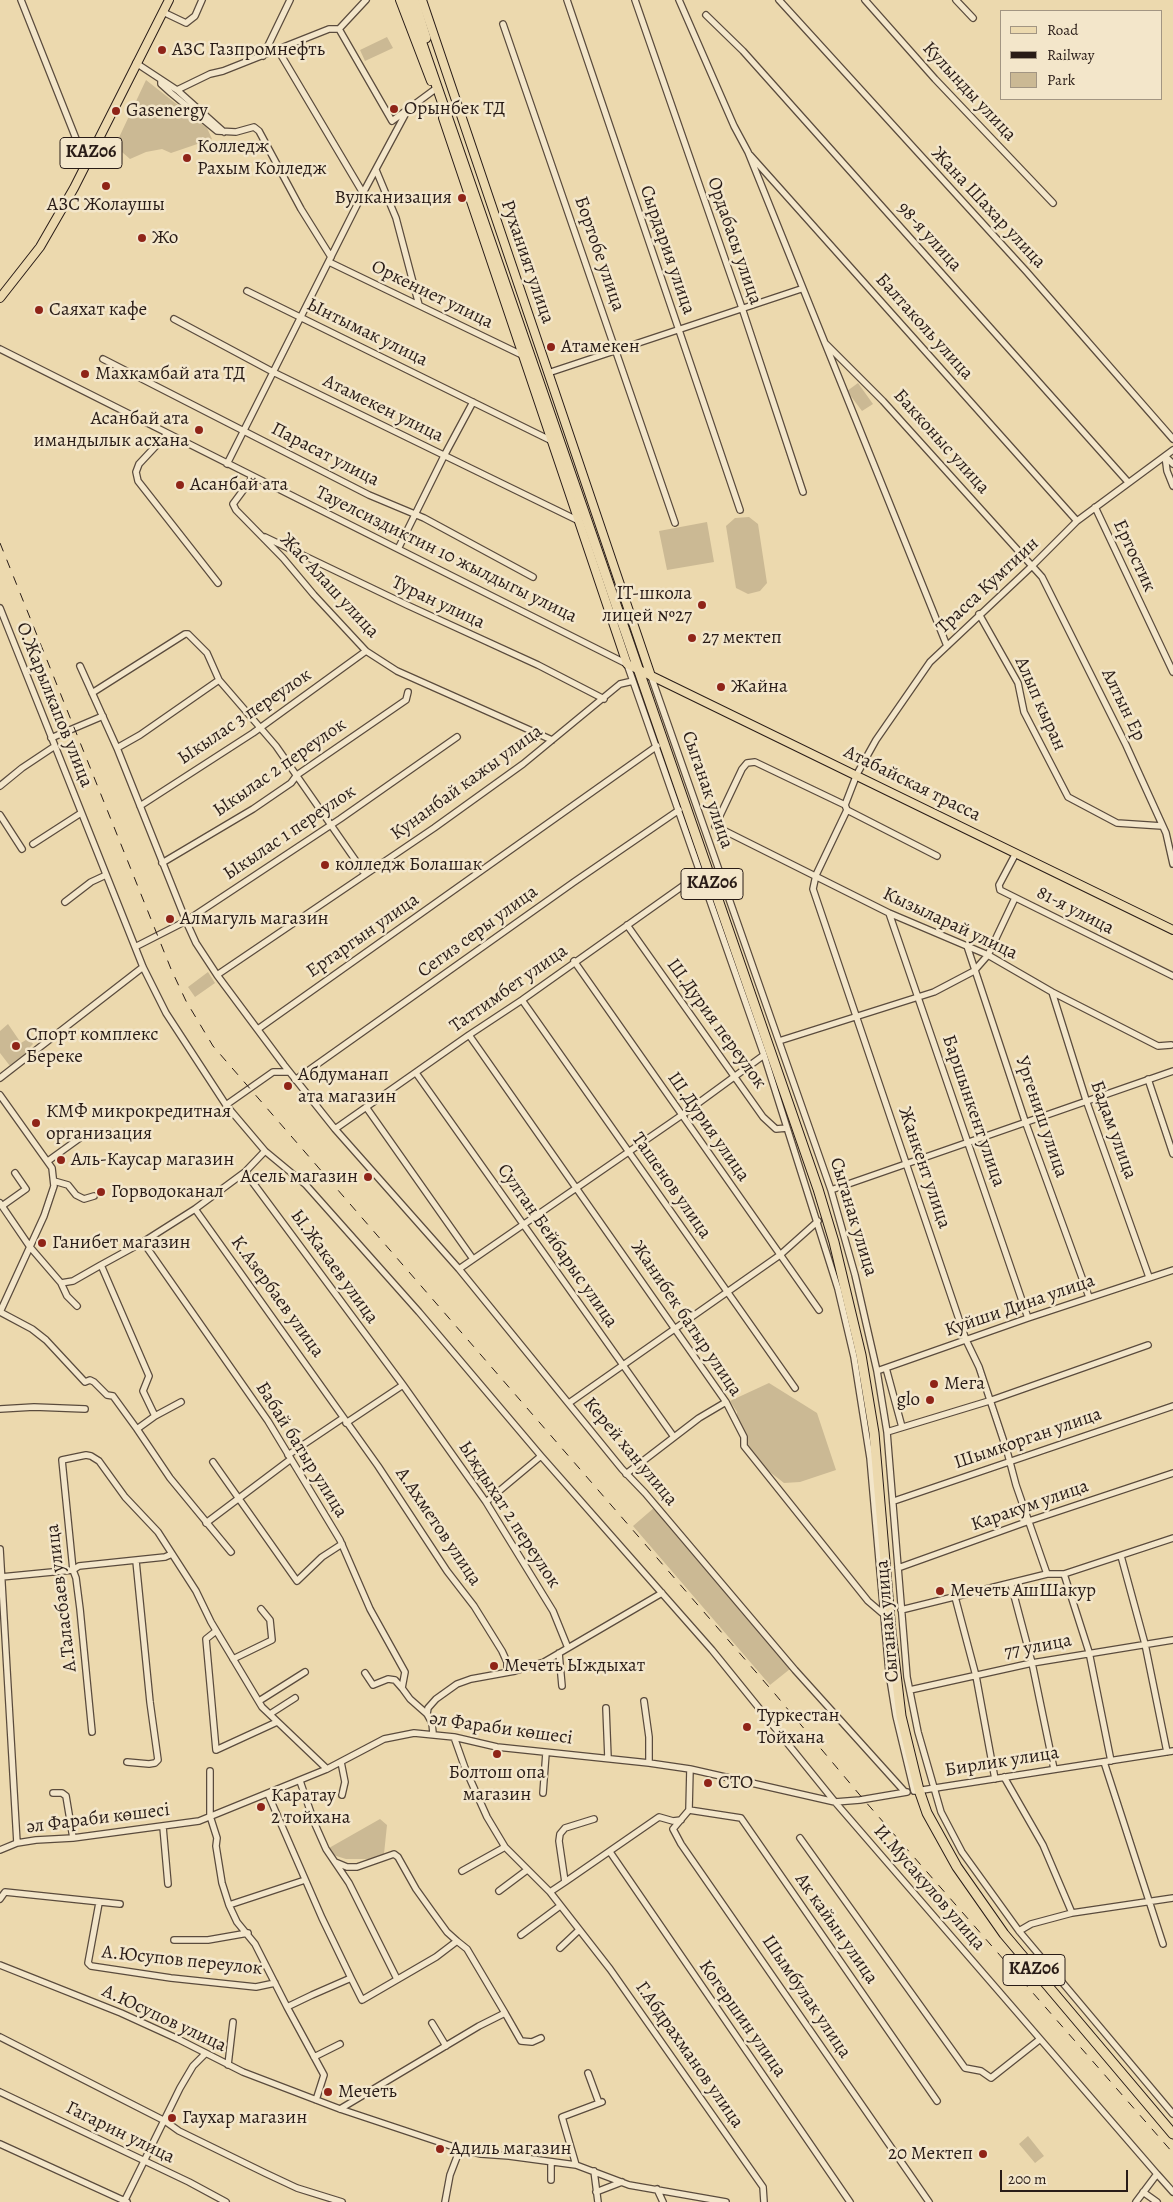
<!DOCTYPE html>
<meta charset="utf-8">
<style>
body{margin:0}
#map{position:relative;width:1173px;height:2202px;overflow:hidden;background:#ecd9ae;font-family:Alegreya,serif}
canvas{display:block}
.legend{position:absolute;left:1000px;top:10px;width:162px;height:90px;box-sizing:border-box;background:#f3e6ca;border:1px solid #a29582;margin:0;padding:6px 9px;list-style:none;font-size:15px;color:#291c17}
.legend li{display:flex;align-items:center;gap:10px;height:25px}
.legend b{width:25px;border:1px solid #a29582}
.scale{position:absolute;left:1000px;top:2170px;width:128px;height:22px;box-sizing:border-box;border:2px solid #291c17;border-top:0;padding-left:6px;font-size:15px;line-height:18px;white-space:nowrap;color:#291c17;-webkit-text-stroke:4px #f3e6ca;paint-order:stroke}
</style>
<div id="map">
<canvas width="1173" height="2202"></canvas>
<ul class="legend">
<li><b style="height:6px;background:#ecd9ae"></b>Road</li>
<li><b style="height:6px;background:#291c17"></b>Railway</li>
<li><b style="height:14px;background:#cbb994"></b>Park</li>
</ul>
<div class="scale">200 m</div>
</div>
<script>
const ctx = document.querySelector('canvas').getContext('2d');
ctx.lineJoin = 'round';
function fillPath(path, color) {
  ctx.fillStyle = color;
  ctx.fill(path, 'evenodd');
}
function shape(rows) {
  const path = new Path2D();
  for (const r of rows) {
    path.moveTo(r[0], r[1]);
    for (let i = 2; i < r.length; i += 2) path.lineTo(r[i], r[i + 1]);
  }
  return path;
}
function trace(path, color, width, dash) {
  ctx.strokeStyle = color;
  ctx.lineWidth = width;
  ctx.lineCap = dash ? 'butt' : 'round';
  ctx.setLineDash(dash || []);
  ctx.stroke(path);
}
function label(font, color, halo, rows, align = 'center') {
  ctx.font = font + ' Alegreya,serif';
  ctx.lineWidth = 5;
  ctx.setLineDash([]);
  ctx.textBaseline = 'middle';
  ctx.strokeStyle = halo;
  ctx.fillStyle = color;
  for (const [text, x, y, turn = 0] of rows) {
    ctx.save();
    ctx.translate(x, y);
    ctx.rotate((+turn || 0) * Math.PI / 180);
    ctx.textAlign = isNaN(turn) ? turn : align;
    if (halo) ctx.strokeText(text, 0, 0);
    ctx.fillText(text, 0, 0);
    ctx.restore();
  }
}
const green = shape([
 [387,37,393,48,365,61,360,50],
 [146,80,207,128,212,139,171,153,162,149,146,152,130,159,115,146],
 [858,383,873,404,862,411,847,391],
 [749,517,758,524,767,583,760,591,748,594,736,588,726,526,735,518],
 [707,522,714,562,667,570,659,531],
 [208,972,215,983,195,997,188,987],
 [8,1024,21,1043,29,1038,33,1044,30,1047,31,1050,10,1066,0,1053,0,1031],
 [769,1383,817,1413,836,1470,800,1482,784,1483,766,1469,747,1445,745,1437,737,1420,737,1412,730,1401],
 [655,1507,790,1669,770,1685,633,1526],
 [380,1819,387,1825,384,1854,373,1859,346,1859,333,1855,329,1848],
 [1028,2136,1044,2156,1035,2163,1019,2144]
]);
const minor = shape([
 [21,0,86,164],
 [567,0,740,510],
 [635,0,742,308,803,492],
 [679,0,734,126,748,152,947,646],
 [779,0,1026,271,1173,439],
 [865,0,935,79,1053,203],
 [956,0,973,18],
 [163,12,186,23,195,16,202,0],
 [706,15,743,51,1128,482],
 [503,24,675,523],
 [339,29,392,121,434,90],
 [278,50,363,193],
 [263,56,290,0],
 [136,63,177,90,224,132],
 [161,81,161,84,171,93,217,131,236,132,254,127,259,131,301,209,331,257],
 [177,90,210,74,223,71,329,29,339,29,366,0],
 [750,155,1077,521],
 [376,170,396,218,419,305],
 [329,262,522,355],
 [247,291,552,441],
 [174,319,273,372,579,521],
 [825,343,883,401,1042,577,1126,745,1166,833,1173,864],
 [0,349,627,664,764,1055,838,1289,854,1357,870,1458,889,1673,896,1716,914,1791],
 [103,359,369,495,424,518,533,577],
 [548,373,801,289],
 [167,434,139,464,136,472,138,481,218,583],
 [1165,456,1167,471,1173,486],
 [1165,456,1173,464],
 [227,464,363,193,407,111],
 [253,477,233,504,236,510,283,558,314,595,366,651,397,671,552,740],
 [1095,507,1173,672],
 [265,537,407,605,538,665,604,699],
 [398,549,444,456,473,402],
 [0,608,143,967,166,1013,226,1105,265,1151,306,1185,419,1312,541,1456,712,1650,835,1802,1157,2174,1136,2202],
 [979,614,1018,683,1024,712,1068,797,1117,823,1162,826],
 [80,666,117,748,186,921,196,943,217,975,284,1065,335,1129,459,1269,622,1469,645,1493,795,1670,905,1792],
 [651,676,831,1190,855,1275,877,1371,887,1432,907,1677,918,1732,941,1812,962,1852,1019,1931,1173,2114],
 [92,693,185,634,188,634,207,653,219,680,276,746,365,874],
 [51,738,103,716],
 [117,748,140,735,219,680],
 [0,786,22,768,55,746],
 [845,805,755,762,747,763,742,769,715,826,889,913,988,955,1052,992,1158,1046,1171,1045],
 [140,806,253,733,366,651],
 [847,810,937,856],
 [0,815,22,849],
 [33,844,81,813],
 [1016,853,999,885,1000,890,1173,976],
 [162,863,253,809,291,783,297,775,406,700,408,692],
 [65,902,91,882,106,875],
 [889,913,1028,1318],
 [627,925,763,1117,776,1129,787,1128],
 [967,946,1025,1121,1089,1297],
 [135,947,186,921,340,819,457,737],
 [574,961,819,1310],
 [217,975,434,828,523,764,620,684,633,681],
 [1052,992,1086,1100,1149,1277],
 [522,1000,795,1388],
 [258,1029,657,746],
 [469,1035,726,1402,744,1437,744,1446,868,1601,882,1613],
 [779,1041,934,992,974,971,988,955,1015,898],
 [416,1073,674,1437],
 [0,1078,143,967],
 [1148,1079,1173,1154],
 [295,1080,574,882,679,810],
 [0,1095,52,1168,54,1186,44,1216,0,1312],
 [226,1105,273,1072,289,1072],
 [366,1107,473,1259],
 [335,1129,469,1035,522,1000,701,873],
 [265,1151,245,1172,403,1385,486,1502,553,1611,568,1648],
 [48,1161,84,1135],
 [54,1181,68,1185,76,1195,84,1199,94,1196],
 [831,1190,1173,1071],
 [0,1203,30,1247,61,1283,73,1281,101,1265,149,1376,143,1391,155,1416,137,1429,170,1478,231,1552],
 [2,1206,26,1189,15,1173],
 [195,1209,378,1466,447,1571,474,1606,502,1651,507,1662,507,1672],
 [143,1242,268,1421,340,1540,370,1609,405,1672,402,1688,410,1699,427,1714,432,1723,433,1733],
 [101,1265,143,1242,195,1209,245,1172],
 [459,1269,682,1115,764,1055],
 [61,1283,67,1296,77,1306],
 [0,1312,32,1329,46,1340,85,1382,90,1380,94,1382,107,1395,113,1396,137,1429],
 [886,1368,902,1427],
 [877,1371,1028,1318,1173,1270],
 [569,1403,780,1255,818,1221],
 [0,1409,34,1407,85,1409],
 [155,1416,181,1402],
 [346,1423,403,1385],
 [887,1432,989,1401,1148,1345],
 [288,1455,343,1418],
 [213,1462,297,1581,322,1557,342,1544],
 [626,1474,699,1418,726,1402],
 [894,1501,1173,1406],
 [486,1502,541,1456],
 [206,1523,291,1459],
 [0,1549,17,1843],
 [1121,1556,1145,1644,1167,1752],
 [898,1568,1029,1521,1173,1473],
 [1047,1574,1016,1485,1007,1451,979,1367,966,1340,813,889,816,875,847,810,845,805,857,774,876,740,930,662,1032,566,1077,521,1173,450],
 [1064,1574,1089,1652,1111,1761],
 [1,1577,73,1570,79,1566,165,1557,172,1554],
 [1011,1584,1032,1663,1054,1769],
 [955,1597,976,1676,995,1779],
 [901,1610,1047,1574,1064,1574,1173,1538],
 [216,1631,206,1639,216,1750,277,1722],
 [559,1653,562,1686],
 [233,1659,272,1640,270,1620,261,1609],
 [365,1673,373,1685,388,1679,395,1680,402,1688],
 [910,1690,1032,1663,1173,1640],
 [259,1701,305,1672],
 [644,1701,649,1737,649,1763],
 [606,1708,608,1758],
 [270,1714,295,1698],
 [427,1714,428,1708,436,1699,457,1684,471,1679,515,1671,544,1662,662,1593],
 [92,1732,80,1609,76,1578,73,1570,62,1460,86,1455,91,1456,99,1461,125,1497,158,1532,196,1591,211,1622,262,1707,327,1769],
 [454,1737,465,1768,487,1817,505,1847,550,1892,610,1969,763,2187,764,2202],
 [127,1762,149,1764,155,1763,158,1760,150,1702,136,1561],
 [341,1762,345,1782,342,1795],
 [1104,1762,1163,1944],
 [210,1771,210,1816,217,1838,216,1846,222,1883,229,1905,237,1922,255,1944,287,2007],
 [1004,1777,1043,1845,1072,1913],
 [300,1781,314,1822,326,1849,349,1883,397,1979],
 [916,1791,1173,1751],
 [53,1793,62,1793,66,1796,73,1838],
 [543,1793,546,1753],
 [268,1794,322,1918,351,1978],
 [689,1810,673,1829,681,1844,929,2202],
 [689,1810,741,1818,937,2101],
 [689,1810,690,1769],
 [163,1827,168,1884],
 [800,1838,965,2068,981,2071,991,2078,1039,2040],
 [0,1850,17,1843,36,1840,73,1838,199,1821,327,1769,384,1739,414,1733,454,1737,497,1747,649,1763,690,1769,835,1802,860,1800,907,1792],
 [610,1852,850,2202],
 [335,1862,347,1867,357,1867,394,1854,398,1857,416,1889,431,1910,447,1932,457,1941],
 [462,1871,505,1847],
 [565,1882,659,1817,673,1821,681,1820],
 [499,1891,527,1870],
 [550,1892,565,1882,559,1841,560,1834,565,1828,594,1819],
 [0,1899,5,1892,120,1904],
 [99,1903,88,1963,91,1966,171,1978,256,1987,275,1983],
 [229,1905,305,1880],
 [1019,1931,1031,1924,1072,1913,1173,1898],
 [521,1935,560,1906],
 [174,1940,208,1940,248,1933],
 [560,1948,579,1930],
 [0,1965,121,2013,178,2039,243,2072,340,2109,460,2149,481,2154,509,2156,576,2165,629,2185,726,2202],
 [432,2023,446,2046],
 [0,2037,165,2121,179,2131,265,2173,297,2188,342,2202],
 [314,2057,340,2044],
 [228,2065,233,2022],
 [588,2073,599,2103],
 [0,2092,189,2182,226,2202],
 [316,2100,324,2075,287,2007,312,1995,351,1978,362,2000,436,1957,457,1941,467,1949,505,2013],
 [340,2109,479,2026,505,2013,521,2041,532,2042,541,2038],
 [0,2144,127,2202],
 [576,2165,562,2117,602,2102],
 [594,2171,598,2202],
 [1157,2174,1173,2192],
 [551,2180,551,2162],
 [657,2189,663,2202],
 [596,2192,622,2182],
 [1143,2192,1157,2202],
 [124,2202,180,2088,193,2066,205,2054],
 [445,2202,450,2175,460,2149]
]);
const major = shape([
 [400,0,431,81],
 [422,0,651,676],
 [443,118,627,664,1173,930],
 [0,298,40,247,74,188,169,0]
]);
const highway = shape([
 [407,0,818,1189,834,1242,861,1355,874,1433,891,1632,901,1716,919,1790,927,1813,957,1867,1004,1934,1173,2134],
 [414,0,426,38]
]);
const rail = shape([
 [0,543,171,969,186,1001,213,1046,775,1694,864,1800,1173,2153]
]);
const markers = [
 [162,50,5,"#8f2418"],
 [394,109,5,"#8f2418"],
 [116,111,5,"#8f2418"],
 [187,158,5,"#8f2418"],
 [106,186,5,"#8f2418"],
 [462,198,5,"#8f2418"],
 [142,238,5,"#8f2418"],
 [39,310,5,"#8f2418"],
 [551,347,5,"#8f2418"],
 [85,374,5,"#8f2418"],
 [199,430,5,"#8f2418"],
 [180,485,5,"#8f2418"],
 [702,605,5,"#8f2418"],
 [692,638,5,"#8f2418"],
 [721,687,5,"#8f2418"],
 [325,865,5,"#8f2418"],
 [170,919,5,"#8f2418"],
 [16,1046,5,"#8f2418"],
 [288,1086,5,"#8f2418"],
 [36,1123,5,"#8f2418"],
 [61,1160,5,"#8f2418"],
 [368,1177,5,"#8f2418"],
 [101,1192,5,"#8f2418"],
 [42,1243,5,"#8f2418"],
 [934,1384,5,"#8f2418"],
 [930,1400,5,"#8f2418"],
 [940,1591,5,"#8f2418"],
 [494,1666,5,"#8f2418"],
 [747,1727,5,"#8f2418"],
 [497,1754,5,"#8f2418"],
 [708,1783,5,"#8f2418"],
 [261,1807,5,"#8f2418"],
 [328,2092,5,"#8f2418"],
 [172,2118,5,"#8f2418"],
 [440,2149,5,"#8f2418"],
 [983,2154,5,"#8f2418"]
];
const shields = [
 [91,153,62],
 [712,884,62],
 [1034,1970,62]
];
const shieldNames = [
 ["KАZ06",91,153],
 ["KАZ06",712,884],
 ["KАZ06",1034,1970]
];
const poiNames = [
 ["АЗС Газпромнефть",172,50],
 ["Орынбек ТД",404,109],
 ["Gasenergy",126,111],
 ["Колледж",197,147],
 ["Рахым Колледж",197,169],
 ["Вулканизация",452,198,"right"],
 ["АЗС Жолаушы",106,205,"center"],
 ["Жо",152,238],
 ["Саяхат кафе",49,310],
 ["Атамекен",561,347],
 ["Махкамбай ата ТД",95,374],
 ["Асанбай ата",189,419,"right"],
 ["имандылык асхана",189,441,"right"],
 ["Асанбай ата",190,485],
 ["IT-школа",692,594,"right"],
 ["лицей №27",692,616,"right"],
 ["27 мектеп",702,638],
 ["Жайна",731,687],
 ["колледж Болашак",335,865],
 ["Алмагуль магазин",180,919],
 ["Спорт комплекс",26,1035],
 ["Береке",26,1057],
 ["Абдуманап",298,1075],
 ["ата магазин",298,1097],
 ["КМФ микрокредитная",46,1112],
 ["организация",46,1134],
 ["Аль-Каусар магазин",71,1160],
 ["Асель магазин",358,1177,"right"],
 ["Горводоканал",111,1192],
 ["Ганибет магазин",52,1243],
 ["Мега",944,1384],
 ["glo",920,1400,"right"],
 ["Мечеть АшШакур",950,1591],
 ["Мечеть Ыждыхат",504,1666],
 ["Туркестан",757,1716],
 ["Тойхана",757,1738],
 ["Болтош опа",497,1773,"center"],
 ["магазин",497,1795,"center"],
 ["СТО",718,1783],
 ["Каратау",271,1796],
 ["2 тойхана",271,1818],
 ["Мечеть",338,2092],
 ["Гаухар магазин",182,2118],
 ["Адиль магазин",450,2149],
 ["20 Мектеп",973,2154,"right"]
];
const streetNames = [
 ["Кулынды улица",969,92,47],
 ["Жана Шахар улица",988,208,47],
 ["98-я улица",929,237,48],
 ["Ордабасы улица",734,241,71],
 ["Сырдария улица",667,250,71],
 ["Бортобе улица",599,254,71],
 ["Руханият улица",527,262,71],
 ["Оркениет улица",432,295,26],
 ["Балтаколь улица",924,327,48],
 ["Ынтымак улица",367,333,26],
 ["Атамекен улица",383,409,26],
 ["Бакконыс улица",941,442,48],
 ["Парасат улица",325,455,27],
 ["Тауелсиздиктин 10 жылдыгы улица",446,555,26],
 ["Ертостик",1134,556,65],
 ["Жас Алаш улица",329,586,47],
 ["Трасса Кумтиин",988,586,-43],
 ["Туран улица",438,603,25],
 ["Алып кыран",1040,704,66],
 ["О.Жарылкапов улица",54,705,68],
 ["Алтын Ер",1123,705,64],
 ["Ыкылас 3 переулок",245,717,-34],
 ["Ыкылас 2 переулок",280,768,-35],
 ["Кунанбай кажы улица",467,783,-36],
 ["Атабайская трасса",912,784,26],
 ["Сыганак улица",707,790,71],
 ["Ыкылас 1 переулок",290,833,-34],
 ["81-я улица",1075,911,27],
 ["Кызыларай улица",950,924,25],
 ["Сегиз серы улица",478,932,-36],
 ["Ертаргын улица",363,936,-35],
 ["Таттимбет улица",509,989,-35],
 ["Ш.Дурия переулок",716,1024,54],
 ["Баршынкент улица",973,1111,71],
 ["Ургениш улица",1041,1117,71],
 ["Ш.Дурия улица",708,1127,55],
 ["Бадам улица",1113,1130,70],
 ["Жанкент улица",924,1168,71],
 ["Ташенов улица",671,1186,55],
 ["Сыганак улица",853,1217,73],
 ["Султан Бейбарыс улица",557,1246,55],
 ["Ы.Жакаев улица",334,1267,54],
 ["К.Азербаев улица",277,1297,54],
 ["Куйши Дина улица",1020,1306,-19],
 ["Жанибек батыр улица",686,1319,56],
 ["Шымкорган улица",1028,1439,-19],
 ["Бабай батыр улица",301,1450,58],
 ["Керей хан улица",630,1452,50],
 ["Каракум улица",1030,1506,-19],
 ["Ыждыхат 2 переулок",509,1515,57],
 ["А.Ахметов улица",438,1527,56],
 ["А.Таласбаев улица",62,1598,-97],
 ["Сыганак улица",888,1621,-95],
 ["77 улица",1038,1647,-11],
 ["әл Фараби көшесі",501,1729,8],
 ["Бирлик улица",1002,1762,-9],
 ["әл Фараби көшесі",98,1819,-7],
 ["И.Мусакулов улица",929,1888,49],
 ["Ак кайын улица",836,1929,55],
 ["А.Юсупов переулок",182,1961,6],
 ["Шымбулак улица",806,1997,56],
 ["А.Юсупов улица",164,2019,25],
 ["Когершин улица",742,2019,55],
 ["Г.Абдрахманов улица",689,2055,55],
 ["Гагарин улица",120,2133,26]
];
fillPath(green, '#cbb994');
trace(minor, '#5a4b3d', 8);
trace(major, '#291c17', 10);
trace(highway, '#291c17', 11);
trace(minor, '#f3e6ca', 5.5);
trace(major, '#ecd9ae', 8);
trace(highway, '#ecd9ae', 9);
trace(rail, '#291c17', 1, [9, 9]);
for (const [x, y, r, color] of markers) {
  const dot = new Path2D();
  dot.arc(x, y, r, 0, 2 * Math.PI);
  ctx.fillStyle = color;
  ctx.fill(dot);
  trace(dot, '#f3e6ca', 2);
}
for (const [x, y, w] of shields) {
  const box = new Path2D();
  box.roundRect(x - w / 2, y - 15.5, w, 31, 4);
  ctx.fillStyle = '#f3e6ca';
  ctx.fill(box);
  trace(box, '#291c17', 1);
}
label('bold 18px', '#291c17', null, shieldNames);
label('19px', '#291c17', '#f3e6ca', poiNames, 'left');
label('19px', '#291c17', '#f3e6ca', streetNames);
</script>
